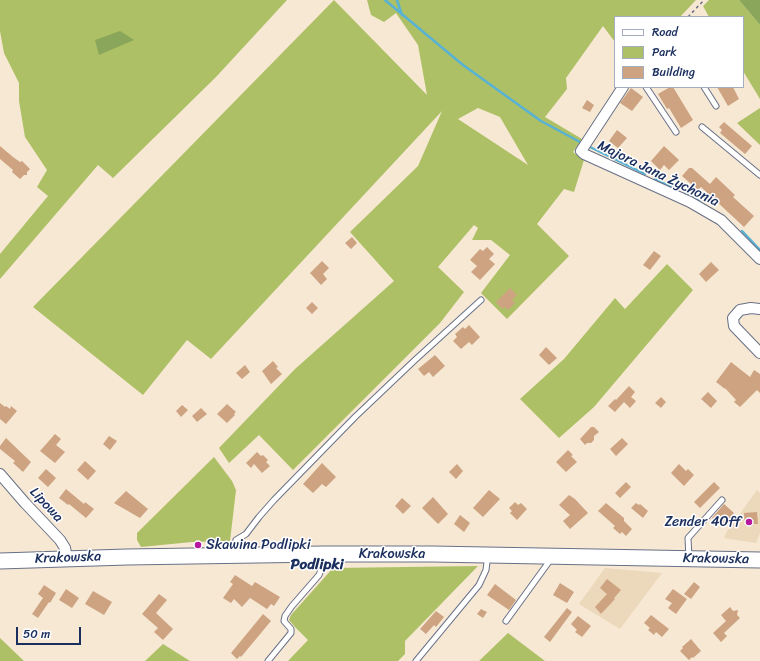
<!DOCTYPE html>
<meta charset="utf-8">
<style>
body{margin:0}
#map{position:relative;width:760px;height:661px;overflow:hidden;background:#f7e8d4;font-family:Sriracha,sans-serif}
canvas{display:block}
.legend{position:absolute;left:614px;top:16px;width:130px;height:72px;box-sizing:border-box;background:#fff;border:1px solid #a4acbf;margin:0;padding:5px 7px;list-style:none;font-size:12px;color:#1b2f5e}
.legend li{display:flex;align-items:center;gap:8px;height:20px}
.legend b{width:20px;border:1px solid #a4acbf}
.scale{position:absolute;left:16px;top:627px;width:65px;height:18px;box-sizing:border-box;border:2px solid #1b2f5e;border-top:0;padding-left:5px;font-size:12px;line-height:14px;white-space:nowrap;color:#1b2f5e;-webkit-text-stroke:3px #fff;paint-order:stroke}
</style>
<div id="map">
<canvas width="760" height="661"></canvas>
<ul class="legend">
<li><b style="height:5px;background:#fff"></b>Road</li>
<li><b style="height:11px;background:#adc065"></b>Park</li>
<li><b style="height:11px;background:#cda381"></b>Building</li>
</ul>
<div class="scale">50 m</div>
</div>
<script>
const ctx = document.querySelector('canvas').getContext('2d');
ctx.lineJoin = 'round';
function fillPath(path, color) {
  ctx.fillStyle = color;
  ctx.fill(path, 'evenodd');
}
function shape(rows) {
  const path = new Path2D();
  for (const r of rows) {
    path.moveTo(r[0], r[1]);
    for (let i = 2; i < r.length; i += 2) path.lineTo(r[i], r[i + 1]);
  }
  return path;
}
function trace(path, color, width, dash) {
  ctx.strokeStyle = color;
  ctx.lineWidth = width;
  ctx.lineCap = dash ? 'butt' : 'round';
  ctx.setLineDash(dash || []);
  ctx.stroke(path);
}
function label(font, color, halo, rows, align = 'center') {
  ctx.font = font + ' Sriracha,sans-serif';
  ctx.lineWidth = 3;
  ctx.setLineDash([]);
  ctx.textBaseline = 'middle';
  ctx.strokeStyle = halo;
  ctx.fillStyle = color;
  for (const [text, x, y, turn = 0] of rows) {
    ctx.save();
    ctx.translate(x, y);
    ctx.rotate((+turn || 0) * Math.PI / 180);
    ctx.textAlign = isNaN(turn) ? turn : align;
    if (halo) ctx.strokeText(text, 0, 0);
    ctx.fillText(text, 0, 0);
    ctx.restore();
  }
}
const built = shape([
 [757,490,760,493,760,533,756,543,724,538,726,533],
 [605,568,662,573,620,629,579,604]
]);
const green = shape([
 [0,0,287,0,216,77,113,178,98,165,0,279,0,254,48,196,37,187,47,170,25,137,19,101,19,83,4,53,0,31],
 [334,0,427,95,418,45,396,13,384,22,371,15,367,0,696,0,680,17,615,17,615,42,603,26,566,78,567,89,545,117,582,139,573,152,584,160,574,192,564,189,537,224,569,256,507,319,481,293,510,255,491,240,472,240,478,228,474,225,438,267,464,292,440,323,293,470,259,435,229,463,219,448,295,369,394,281,350,232,418,166,442,111,211,359,187,340,143,395,33,307],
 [478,108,500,117,528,165,458,119],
 [709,0,739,0,760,25,760,99,743,71,743,17,709,17,703,6],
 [760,108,760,145,737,123],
 [667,264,693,290,594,407,559,438,520,399,564,359,615,298,625,309],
 [214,457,232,481,236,490,230,541,192,542,141,547,137,540,137,533],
 [478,566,405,641,405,654,398,661,288,661,308,640,295,627,289,620,291,615,333,568],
 [508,633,545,661,479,661],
 [0,638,24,661,0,661],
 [163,644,190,661,145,661]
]);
const forest = shape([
 [739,0,760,0,760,25],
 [120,31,134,40,99,55,95,40]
]);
const stream = shape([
 [385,0,463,65,541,121,580,142],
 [397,0,402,15],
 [588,146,645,174],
 [655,179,675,189],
 [684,194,699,201],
 [742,231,760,250]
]);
const building = shape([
 [670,87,673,87,693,120,681,128,669,108,667,109,658,94],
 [717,87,733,87,739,99,728,106],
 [631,88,643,97,632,111,620,103],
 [587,100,594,105,590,112,582,108],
 [724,122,752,146,745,154,720,133,722,130,719,127],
 [617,130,627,138,618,148,609,141],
 [0,146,13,157,20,162,22,161,30,169,27,172,27,175,24,175,20,179,12,172,13,170,0,159],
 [664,146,679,160,669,170,664,165,660,170,651,161],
 [689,168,692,168,710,184,716,177,735,195,733,197,754,216,744,227,701,187,698,190,682,176],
 [352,237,357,243,351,249,345,243],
 [487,247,494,254,489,259,495,264,480,280,471,272,477,266,470,260,480,249,483,251],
 [654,251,661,256,650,270,643,265],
 [322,261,329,268,323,274,327,279,321,285,310,273],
 [711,262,719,270,706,282,699,274],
 [510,288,517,295,512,300,515,303,508,310,505,307,502,309,496,302],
 [312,302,318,308,312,314,306,308],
 [469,325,480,337,472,345,469,342,461,349,453,341,457,337,455,334,463,327,465,329],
 [546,347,557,358,549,365,539,355],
 [435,355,445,366,433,377,429,372,424,376,418,369],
 [273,361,278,367,276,368,282,374,271,384,262,371],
 [731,362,750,377,754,370,760,374,760,393,757,390,740,407,734,402,736,400,725,388,725,389,716,382],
 [245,365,250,372,242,379,236,373],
 [629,386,635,392,631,397,636,401,630,408,624,402,615,412,608,406,615,399,616,400],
 [708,392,717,401,711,408,701,399],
 [661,397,666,402,661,408,655,403],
 [0,403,5,407,6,406,10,409,11,406,17,411,6,424,0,419],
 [227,404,236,412,234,414,235,415,227,423,217,414],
 [182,405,188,410,181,417,176,411],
 [201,408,207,414,197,422,192,416],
 [591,427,594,427,599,432,594,436,594,440,591,443,587,443,585,445,580,439],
 [55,434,61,439,56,445,65,452,55,463,40,451],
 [109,436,117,441,110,450,103,444],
 [6,438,31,462,23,472,13,463,15,461,0,449,0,446],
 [622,438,628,444,616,456,610,449],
 [568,450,573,455,571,456,577,462,566,472,556,462],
 [257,452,261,456,263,455,268,460,266,462,270,466,262,473,254,464,251,468,246,463],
 [85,461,96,471,88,480,77,470],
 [322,463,336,477,326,487,322,484,313,493,303,484],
 [457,464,463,471,456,479,449,472],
 [679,464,686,471,688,469,694,475,684,486,671,473],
 [46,469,56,478,48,487,38,478],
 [626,482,631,487,620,498,615,493],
 [714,482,720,488,700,508,694,502],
 [66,489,84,504,85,502,94,509,86,518,69,504,68,505,59,498],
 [489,490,500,499,483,517,473,508],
 [126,491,148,509,140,518,114,503],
 [569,495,575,499,588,513,570,529,563,521,570,515,559,505],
 [433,497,448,514,438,524,422,508],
 [402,498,411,506,403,514,395,506],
 [515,502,518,505,521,503,527,509,517,520,510,513,512,511,509,508],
 [606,503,624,518,624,521,632,529,626,536,622,532,620,534,613,528,615,526,598,511],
 [636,503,639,505,640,504,648,511,643,518,631,508],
 [724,504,734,513,723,527,712,518],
 [757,512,758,524,745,524,744,513],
 [460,515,470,523,464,532,454,524],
 [235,575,252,586,255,582,280,597,274,606,271,604,267,609,250,598,242,607,234,599,231,603,223,598,233,584,230,582],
 [607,579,621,590,614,598,615,599,601,614,595,607,607,594,600,588],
 [694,582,700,587,691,599,684,594],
 [560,583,574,592,567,603,553,595],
 [495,584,516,600,509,610,487,595],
 [44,585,56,593,50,603,49,602,38,618,32,614,43,598,38,594],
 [66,589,79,598,72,608,59,600],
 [673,589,687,599,676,614,668,608,672,603,665,599],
 [93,591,112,602,104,615,85,604],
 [159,594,167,600,156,613,173,629,163,640,154,632,158,628,142,614],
 [730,607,733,611,738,610,737,615,740,618,724,633,727,636,721,642,713,633,726,621,721,615],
 [567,608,572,612,550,642,544,637],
 [481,609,487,612,483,618,477,614],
 [436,611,444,617,436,627,434,625,426,634,420,629],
 [263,614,271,621,241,657,240,656,237,659,231,653],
 [651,615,669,629,662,637,656,632,654,635,648,630,650,628,644,623],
 [578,616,591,626,582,637,575,632,577,630,571,624],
 [691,639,701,651,693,658,692,657,689,660,680,651,683,648,682,647]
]);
const path = shape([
 [688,17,704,0]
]);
const service = shape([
 [646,87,676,132],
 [704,87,716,106],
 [702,127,760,175],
 [236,540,246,534,259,517,274,500,355,417,415,360,481,300],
 [689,558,688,538,722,500],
 [506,621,551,559],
 [268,661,291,633,291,629,284,621,285,616,292,606,319,575,323,565,323,555],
 [416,661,479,585,486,570,487,562,485,556]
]);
const minor = shape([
 [623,87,581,151,584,154,690,202,721,220,760,259],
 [760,309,751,308,740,310,733,318,734,326,760,353],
 [0,474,25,503,60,540,65,548,67,558]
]);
const secondary = shape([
 [0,561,127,557,323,554,432,554,760,560]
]);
const markers = [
 [749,522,4,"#b5179e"],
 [198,545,4,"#b5179e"]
];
const streetNames = [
 ["Majora Jana Żychonia",658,174,26],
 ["Lipowa",46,505,47],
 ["Krakowska",392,554],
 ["Krakowska",68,558,-2],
 ["Krakowska",716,559,1]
];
const poiNames = [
 ["Zender 4Off",741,522],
 ["Skawina Podlipki",206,545,"left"]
];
const neighbourhoodNames = [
 ["Podlipki",317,565]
];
fillPath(built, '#ecd8ba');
fillPath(green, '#adc065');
fillPath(forest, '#8aa65a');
trace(stream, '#57b2d5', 2.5);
fillPath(building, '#cda381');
trace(service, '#687087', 7);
trace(minor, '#687087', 12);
trace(secondary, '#687087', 17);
trace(path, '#687087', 1.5, [3, 3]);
trace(service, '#fff', 5);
trace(minor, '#fff', 10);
trace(secondary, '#fff', 15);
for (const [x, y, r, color] of markers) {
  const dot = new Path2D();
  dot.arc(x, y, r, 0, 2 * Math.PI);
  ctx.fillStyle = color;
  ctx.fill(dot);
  trace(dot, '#fff', 1.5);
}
label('14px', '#1b2f5e', '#fff', streetNames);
label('14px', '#1b2f5e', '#fff', poiNames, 'right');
label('bold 15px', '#1b2f5e', '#fff', neighbourhoodNames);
</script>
